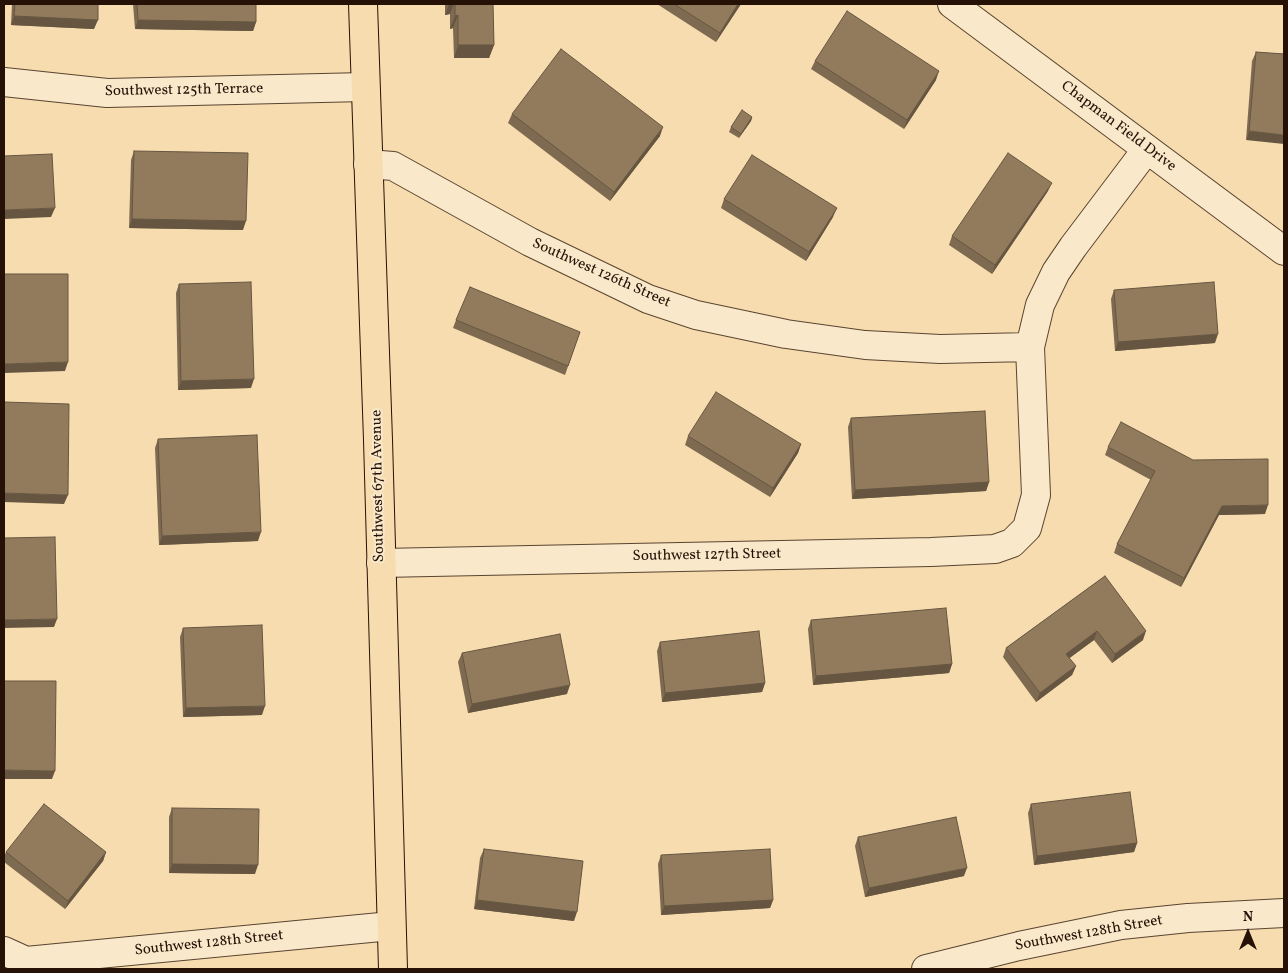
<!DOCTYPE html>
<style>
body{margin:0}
#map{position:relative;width:1288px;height:973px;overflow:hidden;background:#f6dcae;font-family:Vollkorn,serif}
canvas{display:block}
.frame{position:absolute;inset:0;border:5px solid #261106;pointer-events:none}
.north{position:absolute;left:1223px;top:908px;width:50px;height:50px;-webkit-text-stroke:4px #f9e8ca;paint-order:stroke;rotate:0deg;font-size:14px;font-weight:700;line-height:20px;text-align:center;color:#261106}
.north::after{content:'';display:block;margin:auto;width:18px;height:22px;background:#261106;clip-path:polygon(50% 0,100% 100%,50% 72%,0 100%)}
</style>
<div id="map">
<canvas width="1288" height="973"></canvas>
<div class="frame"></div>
<div class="north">N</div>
</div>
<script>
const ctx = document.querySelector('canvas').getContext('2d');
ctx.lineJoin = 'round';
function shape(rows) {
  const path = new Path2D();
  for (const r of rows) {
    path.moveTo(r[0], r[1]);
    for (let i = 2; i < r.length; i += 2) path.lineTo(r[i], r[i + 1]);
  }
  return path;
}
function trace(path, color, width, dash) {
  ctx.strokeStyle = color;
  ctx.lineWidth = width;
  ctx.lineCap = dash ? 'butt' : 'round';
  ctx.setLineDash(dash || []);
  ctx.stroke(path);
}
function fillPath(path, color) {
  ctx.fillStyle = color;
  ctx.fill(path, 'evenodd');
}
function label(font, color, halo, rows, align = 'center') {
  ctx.font = font + ' Vollkorn,serif';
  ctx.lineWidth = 4;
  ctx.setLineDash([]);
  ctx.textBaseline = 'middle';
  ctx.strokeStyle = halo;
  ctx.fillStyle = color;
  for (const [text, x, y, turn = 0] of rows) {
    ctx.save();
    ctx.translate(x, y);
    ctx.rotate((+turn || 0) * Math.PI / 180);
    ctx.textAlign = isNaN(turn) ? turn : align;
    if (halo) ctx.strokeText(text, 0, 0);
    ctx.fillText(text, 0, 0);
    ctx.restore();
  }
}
const minor = shape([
 [952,4,1284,251],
 [4,82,107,93,365,87],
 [368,164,393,166,530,242,648,299,696,315,786,334,865,345,940,349,1030,347],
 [381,563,931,552,995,549,1012,543,1027,528,1036,495,1030,347,1040,305,1056,272,1073,247,1147,149],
 [4,951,26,961,391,926],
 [926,969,1019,946,1121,925,1188,918,1284,913]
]);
const major = shape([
 [363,4,378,440,393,969]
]);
const wall = shape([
 [12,4,98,4,94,29,11,25],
 [133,4,256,4,256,22,253,31,135,29],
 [445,4,493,4,494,45,489,58,454,58,453,28,450,29,450,14,445,15],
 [657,4,741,4,716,42],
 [1256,52,1284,54,1246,140,1252,61],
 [815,61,936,80,904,129,811,69],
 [512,114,660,136,610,201,508,123],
 [752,117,751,121,739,138,729,132,731,127],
 [134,151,243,230,129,228,131,160],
 [1048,191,992,274,949,245,952,236],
 [724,199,833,217,806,261,721,208],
 [179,284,251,388,178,390,176,293],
 [1114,290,1215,343,1115,351,1111,299],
 [456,320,580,332,565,375,453,328],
 [851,418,989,482,986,491,852,499,848,427],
 [688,436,801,444,798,453,770,497,685,445],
 [158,439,258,541,159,545,155,448],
 [1108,447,1265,514,1219,515,1181,587,1114,553,1117,544,1151,480,1105,455],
 [1105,576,1143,640,1112,663,1094,640,1069,658,1076,666,1072,675,1036,702,1003,657,1006,648],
 [811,620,952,664,949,673,813,685,808,629],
 [183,628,262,715,183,717,180,637],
 [660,642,765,683,762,692,662,702,657,651],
 [462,653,567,694,468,713,458,662],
 [1031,804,1137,843,1134,852,1034,865,1028,813],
 [172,808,255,874,169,873,169,817],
 [858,837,964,876,865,897,855,846],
 [484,849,574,921,474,909,480,858],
 [6,852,106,852,103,861,65,909,4,862,4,857],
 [661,855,773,900,770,908,661,915,658,864]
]);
const shadedWall = shape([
 [449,4,454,4,450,14,445,15],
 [738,4,741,4,716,42,720,33],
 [458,15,453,28,450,29,455,16],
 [14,16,98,20,94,29,11,25],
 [138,20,256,22,253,31,135,29],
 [458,45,494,45,489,58,454,58],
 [939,71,936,80,904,129,907,120],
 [752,117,751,121,739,138,741,134],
 [663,127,660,136,610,201,614,192],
 [1249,131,1284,135,1284,144,1246,140],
 [1052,183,1048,191,992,274,995,265],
 [55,208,51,217,4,219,4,210],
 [837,208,833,217,806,261,809,252],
 [132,219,246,221,243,230,129,228],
 [1218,334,1215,343,1115,351,1118,342],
 [68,362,65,371,4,373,4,364],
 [254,379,251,388,178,390,181,381],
 [801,444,798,453,770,497,773,488],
 [989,482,986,491,852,499,855,490],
 [4,493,68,495,64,504,4,502],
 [1268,505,1265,514,1219,515,1181,587,1184,578,1222,506],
 [261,532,258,541,159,545,162,536],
 [57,619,54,627,4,628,4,620],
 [1097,631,1094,640,1063,663,1066,654],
 [1146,631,1143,640,1112,663,1115,654],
 [952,664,949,673,813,685,816,676],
 [1076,666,1072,675,1036,702,1040,693],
 [765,683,762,692,662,702,665,693],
 [570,685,567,694,468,713,472,704],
 [265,706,262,715,183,717,186,708],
 [4,770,55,771,52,779,4,779],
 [1137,843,1134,852,1034,865,1037,856],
 [106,852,103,861,65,909,68,901],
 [172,864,258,865,255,874,169,873],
 [967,868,964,876,865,897,869,888],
 [477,900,577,912,574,921,474,909],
 [773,900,770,908,661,915,664,906]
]);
const building = shape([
 [15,4,98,4,98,20,14,16,15,4],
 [137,4,256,4,256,22,138,20,137,4],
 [455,4,493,4,494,45,458,45,458,15,455,16,455,4],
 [674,4,738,4,720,33,674,4],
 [847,11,939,71,907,120,815,61,847,11],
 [561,49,663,127,614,192,512,114,561,49],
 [1256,52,1284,54,1284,135,1249,131,1256,52],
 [742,110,752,117,741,134,731,127,742,110],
 [134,151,248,153,246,221,132,219,134,151],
 [1008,153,1052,183,995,265,952,236,1008,153],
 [52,154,55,208,4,210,4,156,52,154],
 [752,155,837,208,809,252,724,199,752,155],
 [4,274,68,274,68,362,4,364,4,274],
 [251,282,254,379,181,381,179,284,251,282],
 [1214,282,1218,334,1118,342,1114,290,1214,282],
 [470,287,580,332,568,366,456,320,470,287],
 [716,392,801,444,773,488,688,436,716,392],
 [4,402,69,404,68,495,4,493,4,402],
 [985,411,989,482,855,490,851,418,985,411],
 [1121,422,1193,460,1268,459,1268,505,1222,506,1184,578,1117,544,1155,471,1108,447,1121,422],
 [257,435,261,532,162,536,158,439,257,435],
 [55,537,57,619,4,620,4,538,55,537],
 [1105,576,1146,631,1115,654,1097,631,1066,654,1076,666,1040,693,1006,648,1105,576],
 [946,608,952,664,816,676,811,620,946,608],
 [262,625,265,706,186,708,183,628,262,625],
 [759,631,765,683,665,693,660,642,759,631],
 [560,634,570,685,472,704,462,653,560,634],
 [4,681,56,681,55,771,4,770,4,681],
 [1130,792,1137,843,1037,856,1031,804,1130,792],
 [44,804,106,852,68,901,6,852,44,804],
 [172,808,259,809,258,865,172,864,172,808],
 [956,817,967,868,869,888,858,837,956,817],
 [484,849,583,861,577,912,477,900,484,849],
 [770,849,773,900,664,906,661,855,770,849]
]);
const streetNames = [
 ["Southwest 125th Terrace",184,91,-1],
 ["Chapman Field Drive",1118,127,37],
 ["Southwest 126th Street",601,274,24],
 ["Southwest 67th Avenue",379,486,-91],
 ["Southwest 127th Street",707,556,-1],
 ["Southwest 128th Street",1089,934,-10],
 ["Southwest 128th Street",209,944,-6]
];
trace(minor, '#5a4430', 30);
trace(major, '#261106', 30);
trace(minor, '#f9e8ca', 28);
trace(major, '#f6dcae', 28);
fillPath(wall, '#7e6a50');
fillPath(shadedWall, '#665641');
fillPath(building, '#927b5d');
trace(building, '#665641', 1);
label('15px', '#261106', '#f9e8ca', streetNames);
</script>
